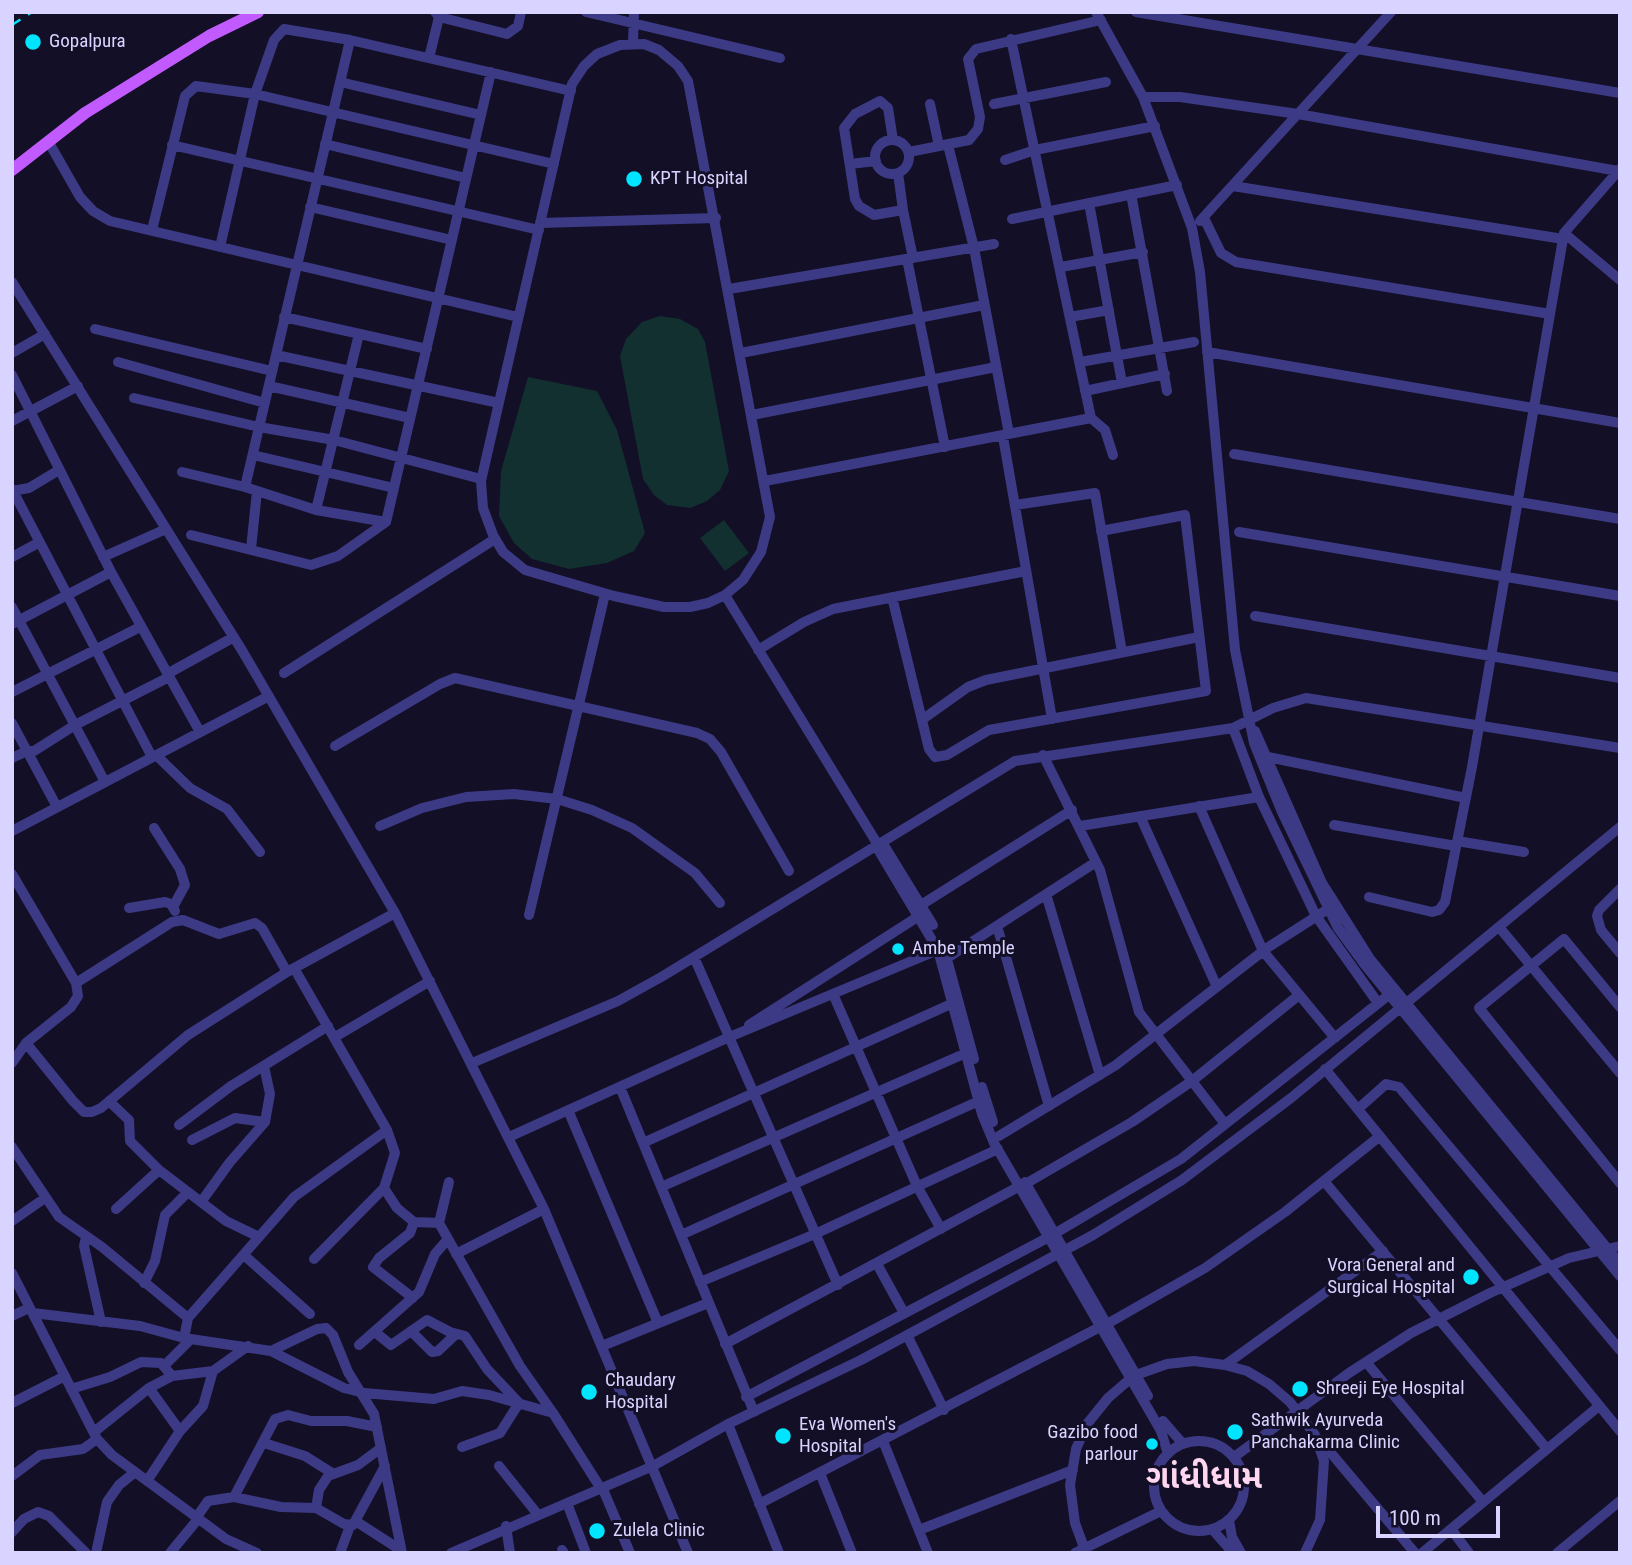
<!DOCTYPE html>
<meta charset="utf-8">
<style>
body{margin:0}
#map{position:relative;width:1632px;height:1565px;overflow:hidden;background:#130f26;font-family:"Roboto Condensed",sans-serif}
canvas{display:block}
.frame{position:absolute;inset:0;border:14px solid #d9d4ff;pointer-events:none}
.scale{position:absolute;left:1376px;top:1506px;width:124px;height:32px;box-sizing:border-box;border:4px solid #d9d4ff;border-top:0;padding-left:9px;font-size:21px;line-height:24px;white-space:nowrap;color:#d9d4ff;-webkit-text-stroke:5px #130f26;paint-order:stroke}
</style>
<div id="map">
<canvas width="1632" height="1565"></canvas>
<div class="frame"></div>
<div class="scale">100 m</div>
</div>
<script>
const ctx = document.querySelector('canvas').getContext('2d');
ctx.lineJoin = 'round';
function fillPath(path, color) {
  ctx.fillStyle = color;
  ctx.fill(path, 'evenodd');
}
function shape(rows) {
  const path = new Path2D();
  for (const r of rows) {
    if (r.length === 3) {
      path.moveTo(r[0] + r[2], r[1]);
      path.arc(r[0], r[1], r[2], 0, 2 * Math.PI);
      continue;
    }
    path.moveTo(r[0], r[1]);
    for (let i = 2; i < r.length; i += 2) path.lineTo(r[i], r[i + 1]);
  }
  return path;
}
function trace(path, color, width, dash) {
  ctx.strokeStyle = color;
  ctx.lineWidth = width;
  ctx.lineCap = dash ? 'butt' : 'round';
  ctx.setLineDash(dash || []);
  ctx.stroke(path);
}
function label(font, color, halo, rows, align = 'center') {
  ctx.font = font + ' "Roboto Condensed","Noto Sans Gujarati",sans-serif';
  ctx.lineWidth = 6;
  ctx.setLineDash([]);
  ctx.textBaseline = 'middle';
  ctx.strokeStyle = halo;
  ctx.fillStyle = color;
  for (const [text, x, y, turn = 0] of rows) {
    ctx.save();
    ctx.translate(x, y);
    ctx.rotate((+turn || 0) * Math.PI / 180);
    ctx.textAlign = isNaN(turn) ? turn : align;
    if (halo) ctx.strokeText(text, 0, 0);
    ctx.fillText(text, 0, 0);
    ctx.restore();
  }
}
const green = shape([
 [660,316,680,319,698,329,705,342,729,471,720,490,707,501,690,508,667,505,654,495,643,479,620,356,626,339,642,322],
 [528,377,597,391,617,430,645,533,634,551,607,563,569,569,532,559,514,543,499,516,501,471],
 [724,520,749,553,725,571,700,538]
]);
const minor = shape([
 [435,12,439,17,507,34,518,26,521,12],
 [586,12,780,58],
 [1096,12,1143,97,1192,228,1200,272,1235,650,1254,743,1282,812,1338,928,1365,965,1620,1276],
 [1136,12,1620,93],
 [1011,39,1091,418],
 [633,44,634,12],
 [644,44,659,50,678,66,688,81,770,517,761,552,743,580,725,595,708,603,690,607,664,607,614,596,525,570,503,552,493,535,483,508,481,481,572,84,584,66,597,54,620,45,644,44],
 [429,58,439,17],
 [340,82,481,115],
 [1143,97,1180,97,1298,114,1618,171],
 [930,104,939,146],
 [994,104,1106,82],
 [893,140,888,108,880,101,855,114,844,128,855,199,859,206,874,215,903,210,898,173],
 [892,157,17],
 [48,141,80,197,93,211,110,221,518,317],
 [325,144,466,178],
 [172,145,539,230],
 [948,145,974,248,1009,434],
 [909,152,969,140,978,129,980,117,968,59,976,49,1101,20],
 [1005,160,1035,150,1155,126],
 [850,164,876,161],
 [1233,186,1563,239],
 [1131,194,1167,391],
 [1089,203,1122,383],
 [310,207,452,240],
 [903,210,913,258],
 [1204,218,1221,253,1236,262,1550,314],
 [1012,219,1177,185],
 [1200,221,1391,12],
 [540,223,716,218],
 [152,230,185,96,196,86,255,94,554,164],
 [1564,233,1620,280],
 [220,247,255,94,274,40,284,29,350,40,571,91],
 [907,259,945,447],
 [1061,267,1143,252],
 [12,282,243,652,395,913,544,1209,688,1553],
 [729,289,994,244],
 [284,317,427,349],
 [1070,317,1109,310],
 [95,329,272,371],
 [1207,352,1620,423],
 [12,353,45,334],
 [741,353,984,305],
 [276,355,499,403],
 [118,362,265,403],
 [1080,362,1194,342],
 [12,375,111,572,200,732],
 [269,386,410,418],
 [1085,391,1165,374],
 [134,398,259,427,334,440,481,479],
 [752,415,996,367],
 [12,421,78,386],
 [1003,437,1052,719],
 [1234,454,1620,519],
 [253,455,394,488],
 [182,472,245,487,350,40],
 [765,481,1091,418,1105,430,1113,455],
 [245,487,316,510,359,334],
 [12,489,152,757],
 [12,491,29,488,59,470],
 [1015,505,1095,493,1122,652],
 [316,510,386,522],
 [1239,532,1620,596],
 [191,535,311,565,338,556,386,522,491,72],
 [251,549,257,491],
 [12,557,38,543],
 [103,557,166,529],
 [725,595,878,845],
 [892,597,929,749,935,757,947,755,989,730,1206,691,1185,515,1101,531],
 [12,607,105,782],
 [1255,616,1620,678],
 [12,624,111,572],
 [758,650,804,622,833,609,1026,571],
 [284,673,495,539],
 [167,674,234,637],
 [12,692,140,627],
 [923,719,968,687,986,680,1199,637],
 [12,723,57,807],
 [1233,728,1259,797,1316,916,1378,1003],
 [1255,731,1322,883,1370,959,1620,1264],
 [335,746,440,684,455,678,697,733,710,739,721,752,789,871],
 [156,755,190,788,227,809,260,852],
 [1043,755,1100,870,1139,1012,1225,1124],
 [1268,757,1466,798],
 [12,758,27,751,34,751,75,725,169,677],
 [1199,806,1263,951,1335,1038],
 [1140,816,1217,987],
 [1334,825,1456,846],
 [380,826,422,808,466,797,514,794,557,799,592,810,632,828,695,873,720,903],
 [1080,826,1259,797],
 [154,828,180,869,185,885,173,907],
 [12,831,269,696],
 [1457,841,1524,852],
 [882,842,933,925],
 [876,846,938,950,982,1114,994,1143,1161,1431,1168,1454],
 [12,874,76,983],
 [1620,889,1599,910,1597,916,1601,930,1620,953],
 [1046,894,1100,1075],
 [1369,897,1432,912,1439,910,1445,902,1472,767,1564,233,1620,169],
 [921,905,1072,810],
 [129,908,165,902,171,904,175,911],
 [529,915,605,594],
 [997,926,1049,1106],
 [1499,927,1620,1073],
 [945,952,974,1059],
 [694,957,838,1285],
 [947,958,1096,862],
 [294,968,387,1130,395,1153,384,1188,397,1208,414,1222,439,1223,520,1366,553,1413],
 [833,994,917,1186,941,1229],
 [1620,1007,1564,939,1479,1008,1620,1183],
 [749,1025,919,916],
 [335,1037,430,981],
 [26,1043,73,1101,84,1112,92,1112,101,1108,188,1035,287,972],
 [12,1063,26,1043,71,1007,78,996,76,983,172,922,183,920,219,934,255,923,262,928,287,972,395,913],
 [472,1063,618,1001,663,976,1015,761,1233,728,1273,708,1306,698,1620,748],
 [1325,1069,1620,1431],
 [620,1087,754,1412],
 [982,1087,993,1122],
 [109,1101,129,1120,130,1141,159,1170,226,1221,257,1236],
 [1358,1109,1386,1084,1399,1087,1620,1350],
 [568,1110,658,1323],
 [179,1125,231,1086,328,1026],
 [999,1136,1116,1065,1267,948,1328,909],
 [509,1137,727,1038,938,950],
 [192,1140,235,1118,265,1122],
 [645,1142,951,1004],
 [12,1147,59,1217,102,1247,188,1318],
 [1324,1181,1547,1449],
 [1025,1182,1148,1396],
 [1027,1183,1132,1122,1192,1081,1299,995],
 [661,1187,966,1053],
 [201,1202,230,1162,265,1122,270,1094,264,1066],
 [116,1209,159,1170],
 [12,1221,45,1198],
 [439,1223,449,1182],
 [681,1235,979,1101],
 [86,1237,84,1246,101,1322],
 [456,1254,544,1209],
 [245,1256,310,1314],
 [314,1259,384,1188],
 [877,1264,904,1313],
 [12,1273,97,1439,112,1455,226,1539,257,1553],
 [700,1282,815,1234,998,1149],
 [144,1283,155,1261,165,1215,188,1192],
 [413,1298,373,1267,379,1258,410,1233,414,1222],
 [33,1313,140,1326,184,1338,271,1351,344,1388,364,1393,434,1399,462,1391,489,1395,553,1413,598,1484],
 [12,1316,29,1308],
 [1107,1324,1205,1268,1285,1212,1380,1136],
 [411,1331,432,1352,438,1351,456,1334],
 [375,1332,391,1345,427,1320,450,1332,465,1336,487,1369,519,1403,500,1433,462,1447],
 [907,1335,944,1410],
 [184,1338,188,1318,294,1197,387,1130],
 [725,1344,1020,1186],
 [359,1345,419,1292,435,1254,448,1239],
 [602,1346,708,1303],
 [271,1351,317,1329,326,1328,333,1335,348,1372,374,1414,402,1553],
 [1366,1362,1483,1502],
 [165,1365,191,1339],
 [1225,1365,1383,1251],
 [1136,1375,1167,1364,1194,1361,1225,1365,1247,1371,1269,1384,1290,1402,1315,1435,1324,1461,1320,1520,1305,1553],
 [71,1389,110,1377,141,1362,161,1363,172,1376],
 [746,1397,1049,1237,1181,1159,1395,990],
 [12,1403,65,1376],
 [1163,1421,1183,1444],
 [728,1424,779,1553],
 [180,1431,203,1406,213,1371],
 [94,1432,149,1388,172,1376,213,1371,248,1346],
 [1320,1440,1415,1553],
 [883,1441,928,1553],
 [1199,1486,45],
 [264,1443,305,1456,332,1473],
 [1234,1457,1349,1373,1411,1333,1490,1293,1569,1258,1620,1246],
 [499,1466,535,1511],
 [820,1473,852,1553],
 [12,1476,40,1455,83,1449,97,1439],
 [147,1481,180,1431,149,1388],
 [602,1487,630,1553],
 [234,1497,275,1419,288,1415,311,1421,347,1421,377,1427],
 [567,1503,586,1553],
 [759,1504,1100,1327],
 [316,1508,319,1490,328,1476,358,1465,381,1448],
 [196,1518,208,1501,234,1497,281,1507,316,1508,344,1524,353,1525,385,1466],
 [1229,1520,1232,1537,1241,1553],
 [357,1522,399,1549],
 [506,1526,510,1553],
 [1212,1529,1233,1553],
 [1451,1529,1469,1553],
 [919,1530,1073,1470],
 [12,1532,24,1519,38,1512,49,1516,86,1553],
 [562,1550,564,1553],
 [96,1553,107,1502,119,1485,135,1472],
 [170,1553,198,1519],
 [340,1553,350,1526],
 [451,1553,653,1466,728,1424,861,1360,1093,1235,1182,1180,1291,1098,1620,827],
 [1075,1553,1161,1511],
 [1086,1553,1075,1523,1070,1485,1076,1449,1087,1424,1108,1398,1130,1379],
 [1422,1553,1599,1406],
 [1557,1553,1620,1501]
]);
const major = shape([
 [12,170,85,113,209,36,258,12]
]);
const rail = shape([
 [12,25,32,12]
]);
const markers = [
 [33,42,9,"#00e5ff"],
 [634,179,9,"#00e5ff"],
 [898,949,7,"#00e5ff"],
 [1471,1277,9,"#00e5ff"],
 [1300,1389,9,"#00e5ff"],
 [589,1392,9,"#00e5ff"],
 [1235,1432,9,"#00e5ff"],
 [783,1436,9,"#00e5ff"],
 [1152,1444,7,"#00e5ff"],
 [597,1531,9,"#00e5ff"]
];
const poiNames = [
 ["Gopalpura",49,42],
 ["KPT Hospital",650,179],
 ["Ambe Temple",912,949],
 ["Vora General and",1455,1266,"right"],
 ["Surgical Hospital",1455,1288,"right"],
 ["Chaudary",605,1381],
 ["Hospital",605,1403],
 ["Shreeji Eye Hospital",1316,1389],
 ["Sathwik Ayurveda",1251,1421],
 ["Panchakarma Clinic",1251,1443],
 ["Eva Women's",799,1425],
 ["Hospital",799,1447],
 ["Gazibo food",1138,1433,"right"],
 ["parlour",1138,1455,"right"],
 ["Zulela Clinic",613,1531]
];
const townNames = [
 ["ગાંધીધામ",1204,1480]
];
fillPath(green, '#12302f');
trace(minor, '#3d3a85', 10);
trace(major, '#c25bff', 12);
trace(rail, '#00e5ff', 2.5, [10, 9]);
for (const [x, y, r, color] of markers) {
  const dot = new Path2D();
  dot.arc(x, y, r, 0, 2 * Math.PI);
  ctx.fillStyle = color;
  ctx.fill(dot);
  trace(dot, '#130f26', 2.5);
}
label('19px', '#d9d4ff', '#130f26', poiNames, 'left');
label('bold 33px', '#ffd6f0', '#130f26', townNames);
</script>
